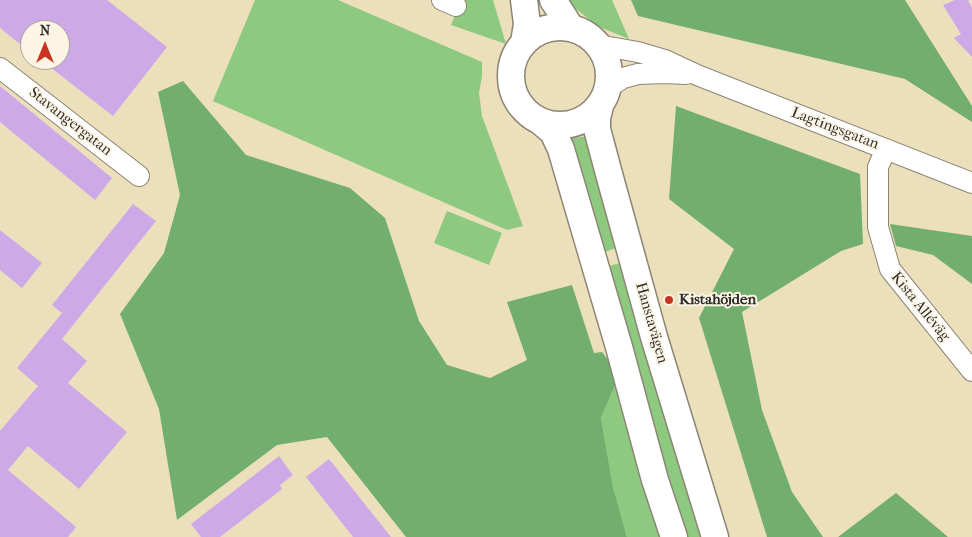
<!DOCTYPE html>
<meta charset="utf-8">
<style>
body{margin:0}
#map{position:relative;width:972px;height:537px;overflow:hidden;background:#ecdfbc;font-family:"IM FELL French Canon",serif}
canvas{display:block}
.north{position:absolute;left:20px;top:20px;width:50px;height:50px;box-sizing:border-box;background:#fcf5e5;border:1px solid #a8a49b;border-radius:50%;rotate:0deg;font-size:14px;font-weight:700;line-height:20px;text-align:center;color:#2b2b2b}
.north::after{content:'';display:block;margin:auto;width:18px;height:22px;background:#c8321e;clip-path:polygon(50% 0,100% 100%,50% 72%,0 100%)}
</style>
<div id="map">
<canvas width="972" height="537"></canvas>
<div class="north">N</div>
</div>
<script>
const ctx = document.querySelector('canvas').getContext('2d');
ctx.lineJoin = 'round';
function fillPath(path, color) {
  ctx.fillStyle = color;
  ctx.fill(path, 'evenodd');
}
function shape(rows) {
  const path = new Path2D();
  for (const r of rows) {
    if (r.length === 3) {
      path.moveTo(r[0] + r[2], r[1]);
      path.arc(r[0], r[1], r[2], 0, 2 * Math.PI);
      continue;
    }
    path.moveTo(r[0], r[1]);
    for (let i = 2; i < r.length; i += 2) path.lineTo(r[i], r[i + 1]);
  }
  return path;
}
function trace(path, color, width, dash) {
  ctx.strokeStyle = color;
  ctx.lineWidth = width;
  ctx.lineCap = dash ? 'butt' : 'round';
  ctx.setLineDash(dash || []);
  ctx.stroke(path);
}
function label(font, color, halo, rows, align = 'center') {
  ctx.font = font + ' "IM FELL French Canon",serif';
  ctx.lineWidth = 4;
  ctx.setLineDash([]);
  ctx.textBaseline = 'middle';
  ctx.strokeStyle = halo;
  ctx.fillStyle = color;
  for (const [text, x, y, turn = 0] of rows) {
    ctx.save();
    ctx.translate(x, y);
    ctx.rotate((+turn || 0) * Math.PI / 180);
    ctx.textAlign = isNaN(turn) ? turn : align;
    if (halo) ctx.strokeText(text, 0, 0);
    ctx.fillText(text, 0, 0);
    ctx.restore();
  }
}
const green = shape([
 [255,0,338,0,482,62,482,76,479,93,482,116,523,226,507,230,213,101],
 [461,0,493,0,506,44,451,25],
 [565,0,612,0,629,39,597,26],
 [588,136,619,247,602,253,568,139],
 [447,211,502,233,489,265,434,243],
 [624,262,704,537,684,537,605,267],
 [617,381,663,537,627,537,613,487,601,418]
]);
const forest = shape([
 [631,0,905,0,972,106,972,122,905,79,638,16],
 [183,81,246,155,350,188,385,218,419,321,447,365,490,378,527,360,507,302,572,285,594,353,602,352,612,365,617,381,601,418,613,487,627,537,406,537,327,437,277,445,177,520,159,409,120,314,164,253,180,195,158,92],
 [676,106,860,174,863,244,841,251,742,312,762,410,792,492,823,537,767,537,699,318,734,249,669,199],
 [890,224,972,236,972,284,933,255,896,246],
 [896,493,948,537,838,537]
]);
const building = shape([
 [0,0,107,0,167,47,113,116,41,60,60,60,60,30,30,30,30,52,0,28],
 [955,0,968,0,972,8,972,57,954,38,961,34,943,5],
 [0,86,112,178,95,200,0,122],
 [133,204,156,221,62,339,87,361,68,383,127,432,79,489,28,446,8,470,76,527,68,537,0,537,0,431,38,386,17,368,62,313,52,305],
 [0,230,42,263,22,288,0,270],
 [279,456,293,475,280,485,282,489,220,537,201,537,191,524],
 [329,459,391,537,353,537,306,477]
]);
const minor = shape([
 [442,0,456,6],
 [598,45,638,52,665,60,697,75,972,183],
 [0,68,139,176],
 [609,87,623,78,638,74,665,73,686,74],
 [886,149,878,167,878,227,890,269,972,371]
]);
const major = shape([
 [524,0,527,24,524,43],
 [553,0,571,28],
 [560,76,49],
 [600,106,597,118,597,129,609,174,654,337,715,537],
 [540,121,553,132,561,149,619,347,655,480,674,537]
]);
const markers = [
 [669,300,5,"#c8321e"]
];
const streetNames = [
 ["Stavangergatan",70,122,38],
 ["Lagtingsgatan",835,129,21],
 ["Kista Alléväg",920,307,51],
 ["Hanstavägen",651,323,74]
];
const poiNames = [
 ["Kistahöjden",679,300]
];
fillPath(green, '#8dca7f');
fillPath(forest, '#72ae6e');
fillPath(building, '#cea9e8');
trace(minor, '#8c8574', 22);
trace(major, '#8c8574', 29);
trace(minor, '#fff', 20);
trace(major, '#fff', 26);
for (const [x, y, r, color] of markers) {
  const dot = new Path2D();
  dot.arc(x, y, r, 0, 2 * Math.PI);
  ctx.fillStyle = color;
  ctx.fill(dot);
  trace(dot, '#fcf5e5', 2);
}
label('15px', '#2b2b2b', '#fcf5e5', streetNames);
label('bold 15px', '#2b2b2b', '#fcf5e5', poiNames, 'left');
</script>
